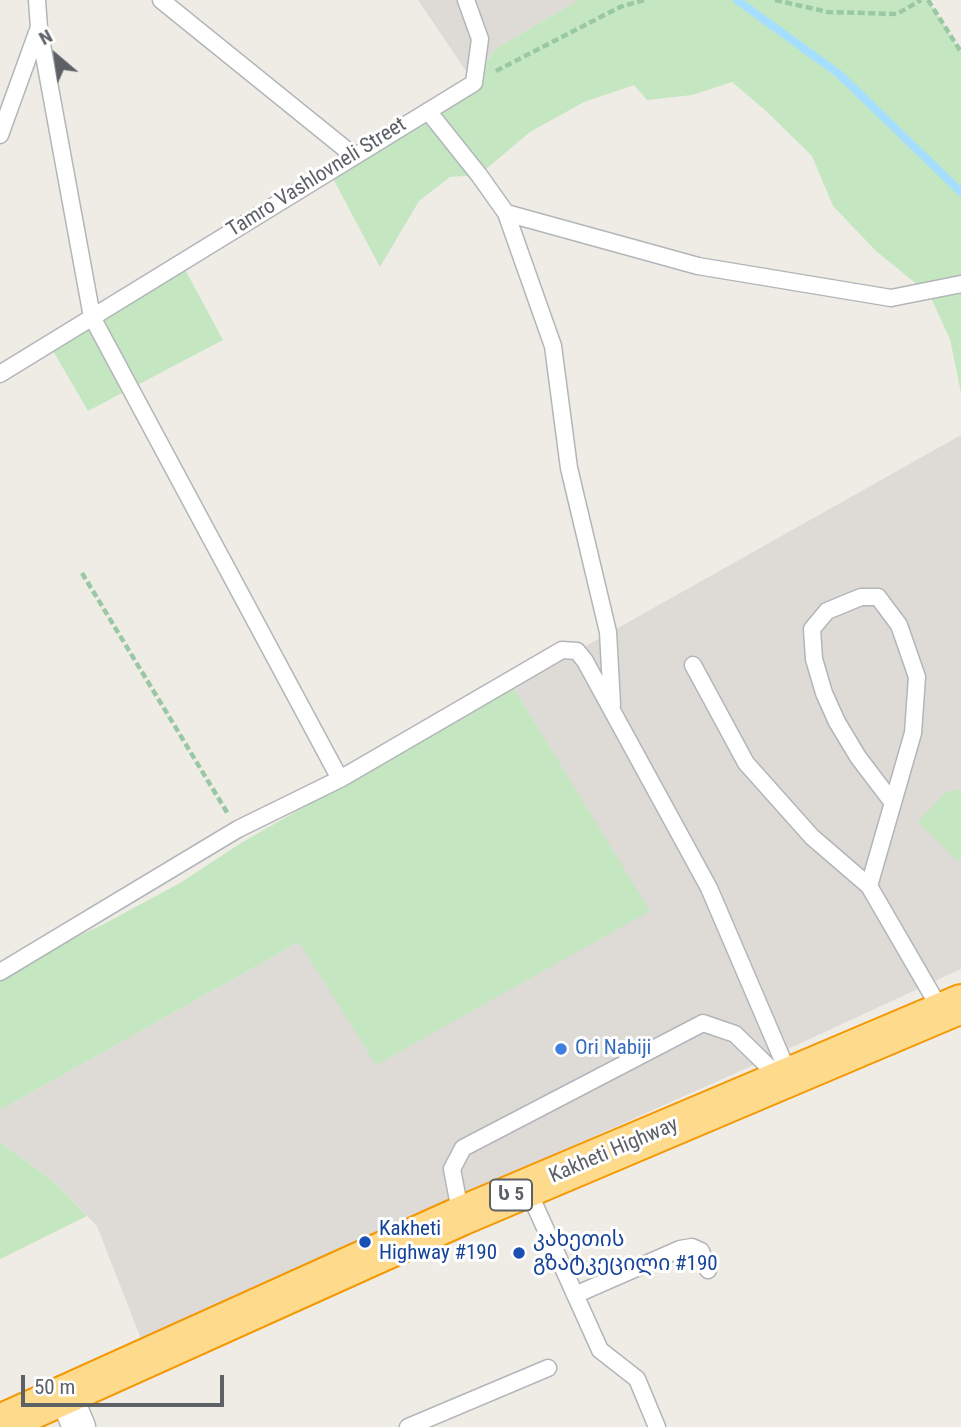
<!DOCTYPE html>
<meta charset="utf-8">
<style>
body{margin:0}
#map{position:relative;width:961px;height:1427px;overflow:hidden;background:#efece5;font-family:"Roboto Condensed",sans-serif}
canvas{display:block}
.north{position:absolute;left:21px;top:21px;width:70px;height:70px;-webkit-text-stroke:5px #fff;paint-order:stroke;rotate:331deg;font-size:19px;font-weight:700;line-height:28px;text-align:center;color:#5d6166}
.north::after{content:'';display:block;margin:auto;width:24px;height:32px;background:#5d6166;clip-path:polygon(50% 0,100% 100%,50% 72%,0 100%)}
.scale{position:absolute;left:21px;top:1375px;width:203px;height:32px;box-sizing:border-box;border:4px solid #5d6166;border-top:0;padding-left:9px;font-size:21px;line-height:24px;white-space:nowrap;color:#5d6166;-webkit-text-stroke:5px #fff;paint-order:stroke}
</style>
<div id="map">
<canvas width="961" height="1427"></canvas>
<div class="north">N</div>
<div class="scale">50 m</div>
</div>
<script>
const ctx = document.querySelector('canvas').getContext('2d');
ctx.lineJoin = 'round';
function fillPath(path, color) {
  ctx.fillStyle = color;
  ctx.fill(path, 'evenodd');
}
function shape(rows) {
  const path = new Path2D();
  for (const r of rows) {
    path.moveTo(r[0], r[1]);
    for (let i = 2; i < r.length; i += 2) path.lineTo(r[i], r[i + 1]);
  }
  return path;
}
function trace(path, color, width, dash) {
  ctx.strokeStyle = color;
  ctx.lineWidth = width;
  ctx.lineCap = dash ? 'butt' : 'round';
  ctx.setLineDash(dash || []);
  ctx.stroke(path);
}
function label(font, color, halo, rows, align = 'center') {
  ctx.font = font + ' "Roboto Condensed","Noto Sans Georgian",sans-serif';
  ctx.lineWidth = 6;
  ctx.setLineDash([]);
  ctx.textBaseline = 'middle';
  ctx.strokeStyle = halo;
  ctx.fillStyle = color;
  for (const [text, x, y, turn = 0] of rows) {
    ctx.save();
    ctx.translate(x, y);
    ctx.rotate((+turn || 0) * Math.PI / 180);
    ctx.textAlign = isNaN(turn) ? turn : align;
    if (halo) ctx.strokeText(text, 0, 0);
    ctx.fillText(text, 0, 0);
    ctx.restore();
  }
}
const industrial = shape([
 [418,0,579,0,495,49,474,83],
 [961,435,961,788,945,793,958,861,961,860,961,969,747,1068,141,1339,97,1226,53,1181,0,1142,0,1110,299,942,649,912,513,687]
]);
const green = shape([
 [579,0,928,0,961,52,961,393,950,339,929,294,876,251,833,206,812,156,765,110,732,82,692,95,647,100,634,85,584,102,530,132,479,175,450,177,419,201,380,267,329,171,474,83,495,49],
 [181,262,223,340,88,411,49,344],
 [513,687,650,911,376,1065,299,942,0,1110,0,977,21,963,102,925,180,883,241,843],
 [961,788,961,860,958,861,918,822,945,793],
 [0,1142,53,1181,87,1216,0,1259]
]);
const stream = shape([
 [737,0,839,74,961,192]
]);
const path = shape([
 [775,0,828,12,897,14,921,0],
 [928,0,961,52],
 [496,71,620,7,644,0],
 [82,573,228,814]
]);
const lane = shape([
 [37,0,39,28,92,317,340,779],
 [161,0,354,156],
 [428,111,479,175,506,213,553,346,569,468,608,632,612,705],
 [0,135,38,30],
 [506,213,698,266,891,298,961,284],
 [0,374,474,83,480,39,466,0],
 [693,665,746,763,812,837,869,886,942,1012],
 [869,886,913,733,917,677,899,625,878,597,861,597,827,611,812,629,814,659,824,693,837,722,858,757,893,803],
 [0,972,238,829,340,779,562,650,577,651,585,661,709,888,790,1077],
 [527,1188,600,1350,637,1379,657,1427],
 [461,1216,452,1169,463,1148,703,1023,735,1034,780,1078],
 [575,1295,680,1249,692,1247,701,1251,708,1270],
 [408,1427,548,1368]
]);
const street = shape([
 [65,1394,79,1427]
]);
const highway = shape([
 [0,1424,461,1216,961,1004]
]);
const markers = [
 [561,1049,7,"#3f7fe0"],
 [365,1242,7,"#1a4fb4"],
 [519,1253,7,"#1a4fb4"]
];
const shields = [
 [511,1195,42]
];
const shieldNames = [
 ["ს 5",511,1195]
];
const streetNames = [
 ["Tamro Vashlovneli Street",317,178,-32],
 ["Kakheti Highway",614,1151,-23]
];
const shopNames = [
 ["Ori Nabiji",575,1049]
];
const transitNames = [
 ["Kakheti",379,1230],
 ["Highway #190",379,1254],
 ["კახეთის",533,1241],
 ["გზატკეცილი #190",533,1265]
];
fillPath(industrial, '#dedbd7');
fillPath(green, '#c4e7c1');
trace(stream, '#a5deff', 8);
trace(lane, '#b2b6ba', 19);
trace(street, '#b2b6ba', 35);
trace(highway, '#f49700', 42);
trace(path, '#9ac8a4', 4.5, [7, 3.5]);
trace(lane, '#fff', 16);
trace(street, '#fff', 32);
trace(highway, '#feda8d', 38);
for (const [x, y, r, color] of markers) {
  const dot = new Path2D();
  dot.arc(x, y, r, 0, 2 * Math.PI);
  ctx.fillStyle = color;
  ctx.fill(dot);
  trace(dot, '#fff', 2.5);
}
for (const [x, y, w] of shields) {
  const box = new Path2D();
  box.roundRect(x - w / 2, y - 15.5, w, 31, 5);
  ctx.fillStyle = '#fff';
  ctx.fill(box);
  trace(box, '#5d6166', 2);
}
label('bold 19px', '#5d6166', null, shieldNames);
label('21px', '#5d6166', '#fff', streetNames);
label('21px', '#366cbe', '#fff', shopNames, 'left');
label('21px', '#164399', '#fff', transitNames, 'left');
</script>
